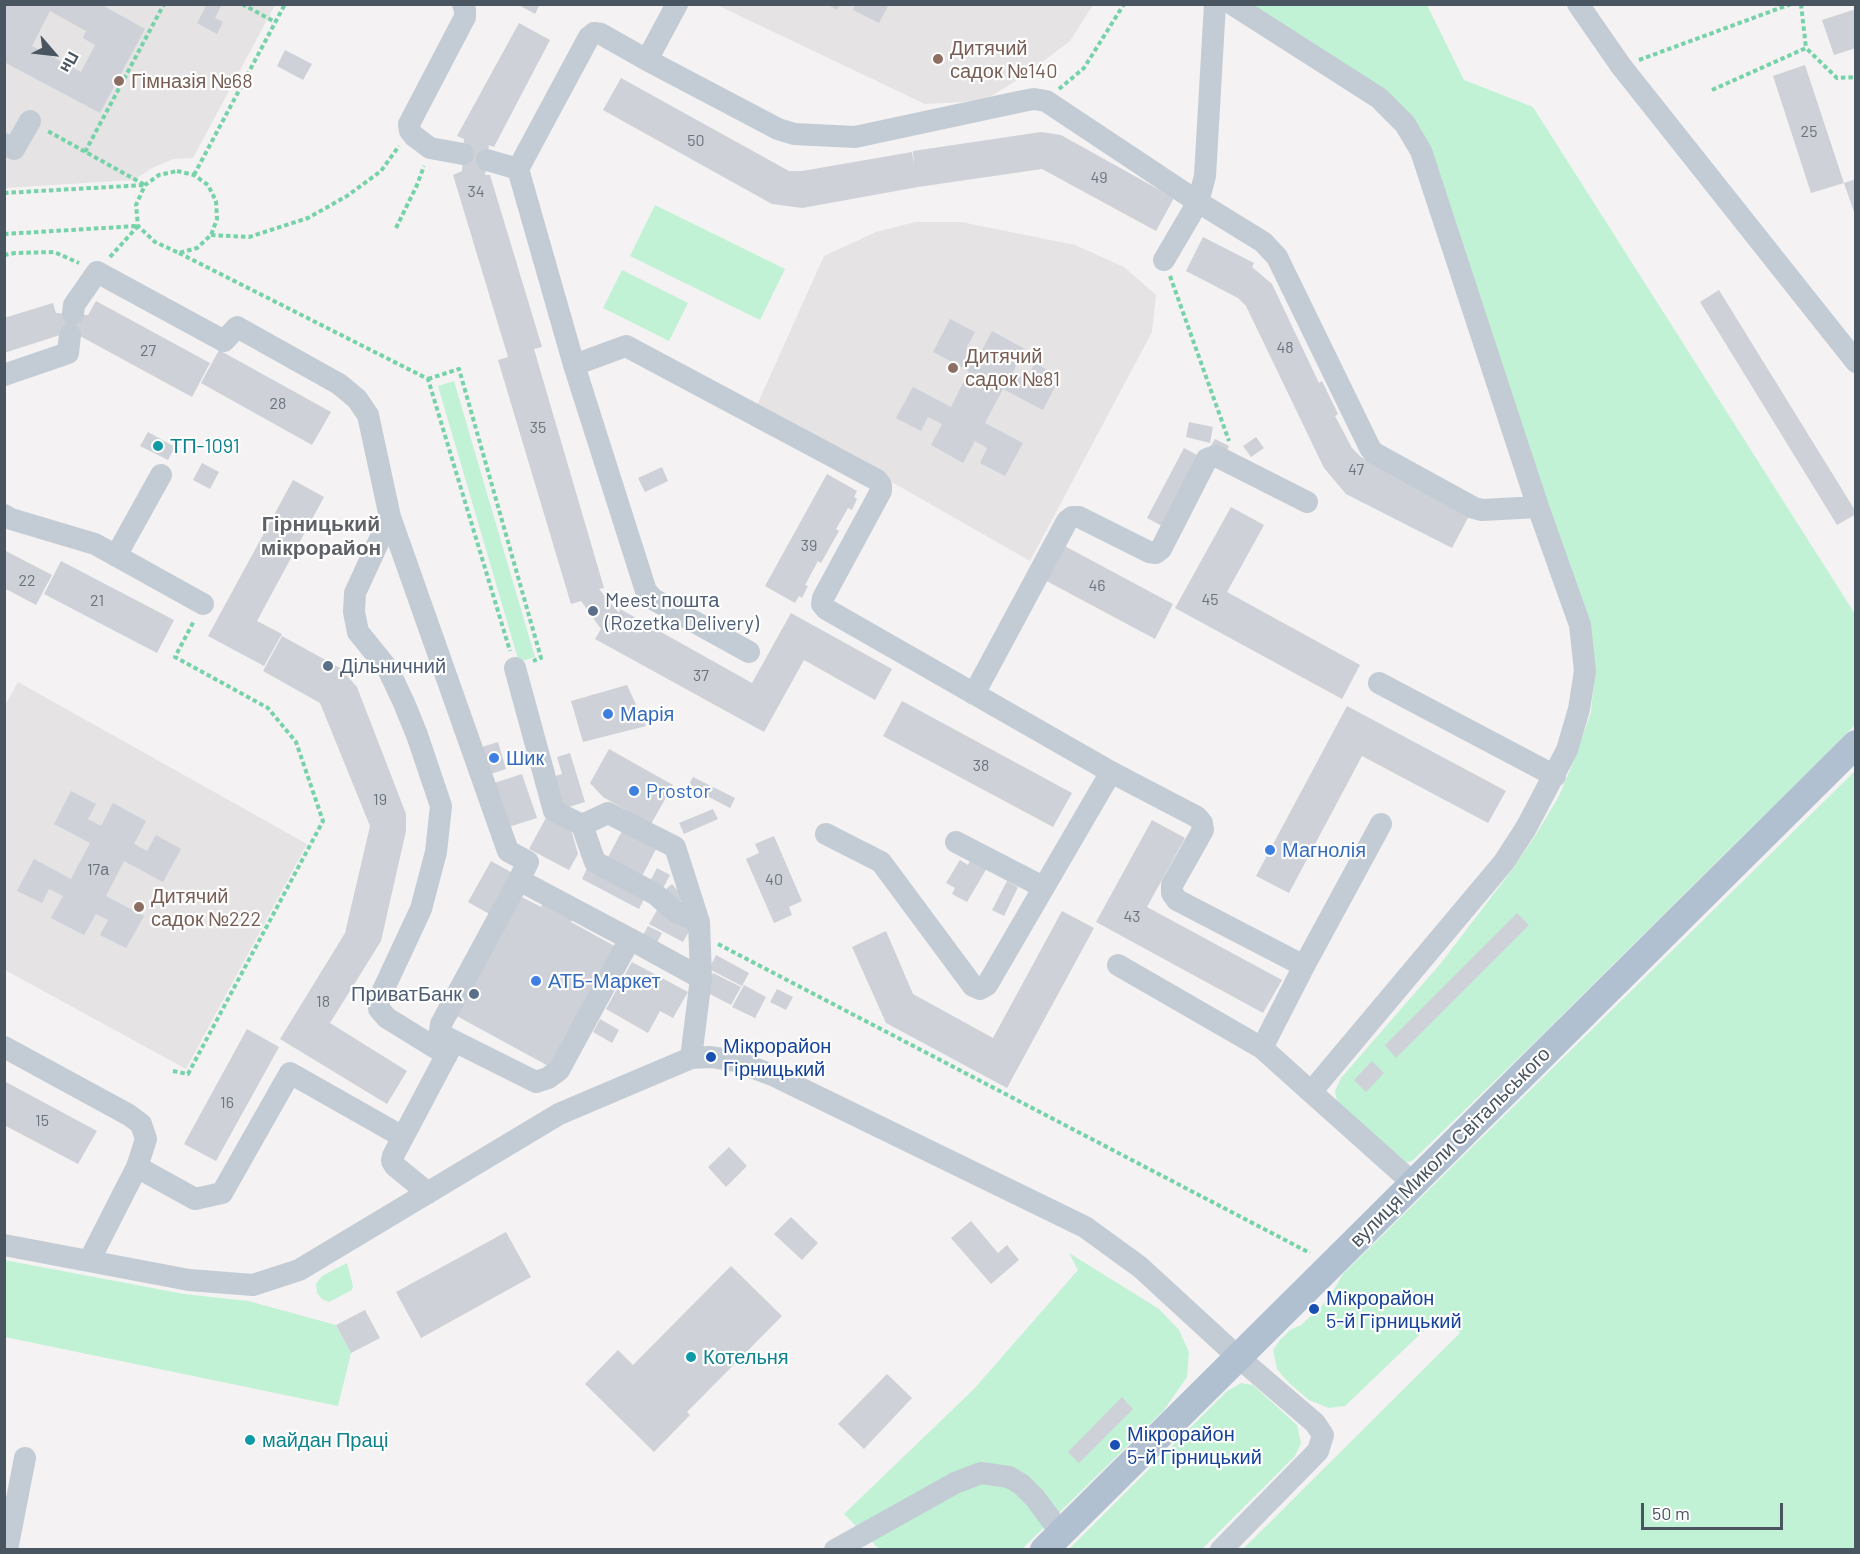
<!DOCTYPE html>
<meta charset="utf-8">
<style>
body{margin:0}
#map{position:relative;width:1860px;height:1554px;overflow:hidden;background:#f4f2f2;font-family:Barlow,sans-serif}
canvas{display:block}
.frame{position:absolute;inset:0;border:6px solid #495561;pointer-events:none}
.north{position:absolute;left:24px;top:24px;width:60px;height:60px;-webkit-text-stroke:4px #fff;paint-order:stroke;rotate:118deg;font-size:16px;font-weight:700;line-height:24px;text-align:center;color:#495561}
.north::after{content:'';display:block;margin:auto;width:21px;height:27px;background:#495561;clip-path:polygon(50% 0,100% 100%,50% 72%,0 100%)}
.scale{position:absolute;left:1641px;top:1503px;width:142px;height:27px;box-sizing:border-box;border:3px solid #495561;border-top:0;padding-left:8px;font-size:18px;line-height:21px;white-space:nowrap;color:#495561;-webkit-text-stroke:4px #fff;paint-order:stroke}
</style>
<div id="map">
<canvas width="1860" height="1554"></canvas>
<div class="frame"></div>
<div class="north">Пн</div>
<div class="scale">50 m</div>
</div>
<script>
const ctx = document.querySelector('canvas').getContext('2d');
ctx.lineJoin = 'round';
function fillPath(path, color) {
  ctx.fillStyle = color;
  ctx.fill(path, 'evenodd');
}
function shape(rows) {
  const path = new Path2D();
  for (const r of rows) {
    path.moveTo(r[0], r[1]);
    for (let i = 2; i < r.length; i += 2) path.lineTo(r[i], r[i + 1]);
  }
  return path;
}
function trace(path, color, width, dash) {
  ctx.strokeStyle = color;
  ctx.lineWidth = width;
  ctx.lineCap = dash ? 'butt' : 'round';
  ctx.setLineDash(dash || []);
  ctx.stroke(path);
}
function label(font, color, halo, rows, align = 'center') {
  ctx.font = font + ' Barlow,sans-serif';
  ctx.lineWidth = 4.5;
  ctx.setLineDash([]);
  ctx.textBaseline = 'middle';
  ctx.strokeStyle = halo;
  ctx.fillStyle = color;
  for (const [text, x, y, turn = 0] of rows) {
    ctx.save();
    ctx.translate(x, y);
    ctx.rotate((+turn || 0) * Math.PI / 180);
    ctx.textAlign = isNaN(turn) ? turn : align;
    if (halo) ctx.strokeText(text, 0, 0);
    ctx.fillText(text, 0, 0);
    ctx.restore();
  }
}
const education = shape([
 [5,5,275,5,193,158,173,159,152,168,134,180,5,188],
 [717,5,1093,5,1070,41,1024,76,988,98,963,102,925,104],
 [915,222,961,222,1075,245,1124,267,1156,295,1152,332,1030,561,757,405,824,256,876,232],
 [18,682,307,844,186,1069,5,970,4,707]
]);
const green = shape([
 [1253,5,1427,5,1464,80,1533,107,1855,614,1855,725,1536,1041,1412,1161,1407,1162,1398,1160,1337,1102,1335,1091,1341,1078,1441,963,1512,870,1535,836,1558,798,1575,758,1591,712,1595,670,1430,147],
 [655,205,785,269,760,320,630,256],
 [622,270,688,303,669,341,603,308],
 [454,381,535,657,519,662,438,386],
 [1855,771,1855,1549,1243,1549,1460,1333,1441,1314,1345,1406,1329,1408,1309,1400,1287,1381,1277,1369,1273,1350,1280,1340,1290,1330,1301,1325,1328,1300,1343,1274],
 [1069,1253,1159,1309,1179,1330,1189,1352,1187,1377,1164,1410,1022,1549,879,1549,844,1514,974,1389,1078,1270],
 [4,1260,184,1294,248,1301,336,1325,351,1353,338,1406,5,1337],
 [347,1263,353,1286,352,1290,329,1302,322,1299,317,1293,316,1284,322,1276],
 [1241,1383,1253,1385,1297,1425,1301,1443,1295,1456,1202,1549,1068,1550,1226,1392]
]);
const building = shape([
 [4,4,100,4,145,29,100,113,4,62],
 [50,11,86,31,83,38,95,45,81,72,32,46],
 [207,4,222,4,215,18,223,22,217,34,197,23],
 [517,4,540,4,535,14],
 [827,4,840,4,837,10],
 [856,4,889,4,879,23,853,10],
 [1856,9,1856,48,1834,55,1822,20],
 [519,23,550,40,494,147,489,145,485,175,490,175,542,347,534,349,604,588,599,589,619,613,620,609,752,683,791,613,892,669,875,700,804,660,764,732,595,639,601,629,581,601,571,604,498,360,508,357,453,175,462,171,464,139,457,136],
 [285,50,312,64,303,80,277,66],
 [1805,65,1844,183,1811,193,1773,76],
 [621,78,789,171,802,171,912,152,914,166,913,151,1041,132,1061,135,1174,198,1156,231,1042,169,918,187,802,208,772,204,603,110],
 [1856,179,1856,215,1855,215,1844,183],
 [1203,237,1254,263,1252,267,1272,284,1319,383,1322,381,1338,414,1335,416,1352,448,1361,457,1469,516,1452,548,1346,494,1324,468,1246,306,1238,298,1186,271],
 [1719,290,1856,512,1856,514,1837,525,1700,302],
 [96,301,210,363,192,397,80,336,60,335,4,353,4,318,53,303,56,313,88,315],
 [950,319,975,332,967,347,980,354,992,331,1025,349,1013,372,1026,379,1035,363,1060,377,1043,410,1003,389,985,423,1023,443,1005,476,980,463,987,448,975,441,963,463,931,445,942,424,928,417,921,431,896,418,913,387,951,407,969,371,933,352],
 [219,350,331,412,312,445,201,383],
 [1189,422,1213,427,1210,443,1186,437],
 [148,432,175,447,168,460,140,446],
 [1256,437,1264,448,1251,457,1243,446],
 [1215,439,1229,446,1225,455,1210,447],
 [1184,448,1201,457,1164,527,1147,518],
 [202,463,219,472,210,489,193,480],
 [662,467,668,481,645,492,638,478],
 [827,474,857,491,854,497,857,499,852,510,848,508,836,529,839,531,821,563,818,561,805,585,808,586,802,598,799,596,795,603,765,586],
 [293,480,324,497,257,621,282,634,264,666,208,636],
 [1231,507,1264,525,1227,592,1360,665,1342,699,1175,608],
 [1059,543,1173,604,1155,639,1041,578],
 [4,550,52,575,36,605,4,588],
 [61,561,174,620,157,653,44,594],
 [282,636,340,668,357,687,406,814,406,831,381,941,330,1023,407,1071,387,1104,280,1039,345,933,370,826,320,703,263,671],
 [627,685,646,726,583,742,571,701],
 [902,701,1072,793,1053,827,883,736],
 [1347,706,1506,791,1488,823,1362,756,1289,893,1256,876],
 [498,742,506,769,491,774,482,747],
 [609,749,673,785,651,824,603,797,590,783],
 [570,753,585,802,559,810,549,778,562,774,557,757],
 [522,774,537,818,502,829,488,785],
 [693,777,735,798,730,808,688,786],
 [71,791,96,804,88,819,101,826,113,803,146,821,134,844,147,851,156,835,181,849,163,882,124,861,106,896,144,916,126,948,100,935,108,920,96,914,84,935,51,918,63,896,49,889,42,903,17,891,34,859,71,879,90,843,54,824],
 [713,809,718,819,684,834,679,823],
 [548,814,570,826,578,854,569,870,529,849],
 [1152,820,1185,838,1147,907,1282,980,1263,1013,1096,922],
 [622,831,656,849,641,878,607,859],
 [774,836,802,901,789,907,792,915,774,923,746,859,759,853,755,844],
 [971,858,987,868,967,902,952,894,955,888,946,883,960,860,968,865],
 [491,861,516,875,493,916,468,902],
 [589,864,646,895,639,909,582,879],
 [657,868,670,875,661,892,648,885],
 [1007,881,1018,887,1004,916,992,910],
 [672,884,684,898,675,905,664,891],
 [520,896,541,907,545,900,575,916,571,922,618,948,552,1068,455,1015],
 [657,910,691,928,683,942,649,924],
 [1062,911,1094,928,1007,1088,886,1023,852,947,886,931,913,994,993,1038],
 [1517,913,1529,925,1396,1058,1385,1045],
 [648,926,662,933,653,950,639,942],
 [716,955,749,973,742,986,709,969],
 [632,962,688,992,673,1018,660,1011,648,1033,606,1009],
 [713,973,741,987,731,1005,704,991],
 [744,985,766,997,755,1018,732,1007],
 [777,989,793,997,786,1010,770,1002],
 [600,1019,619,1030,612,1043,593,1032],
 [247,1029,279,1047,216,1161,184,1144],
 [1372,1061,1384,1073,1366,1092,1354,1080],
 [4,1081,97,1131,78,1164,4,1125],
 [729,1147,747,1166,726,1187,708,1167],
 [791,1217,818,1243,802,1260,774,1234],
 [971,1221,998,1253,1007,1245,1019,1260,991,1284,951,1238],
 [506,1232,531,1277,421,1338,396,1292],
 [731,1266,782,1316,687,1412,690,1415,654,1452,585,1384,618,1350,633,1365],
 [365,1310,380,1338,351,1353,336,1325],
 [887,1374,912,1398,864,1449,838,1424],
 [1122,1397,1133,1409,1079,1463,1068,1452]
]);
const path = shape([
 [242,4,275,22],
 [1801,4,1806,48],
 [1639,60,1791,4],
 [1059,89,1084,68,1124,4],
 [1712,90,1806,48,1837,78,1856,77],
 [85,152,164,4],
 [177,171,194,175,208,185,216,201,217,219,211,235,197,248,179,253,155,242,138,226,136,205,145,185,159,175,177,171],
 [194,175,285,4],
 [4,193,145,185,46,130],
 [396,228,417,185,424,166],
 [4,234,137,226],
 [211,235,249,237,308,218,347,196,381,171,399,146],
 [179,253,428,379,510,651],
 [4,255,15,253,54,252,79,263],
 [110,257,138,226],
 [1170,276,1229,441],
 [428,379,459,369,541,658,533,661],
 [718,944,1310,1253],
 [173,1071,188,1074,323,821,296,742,268,708,175,657,194,621]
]);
const minor = shape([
 [463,4,465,10,465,17,409,124,410,131,414,136,430,148,463,154],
 [677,4,647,60,601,34,594,33,589,37,518,169,574,365,646,591,653,599,749,652],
 [1232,4,1379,98,1405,124,1421,151,1538,507,1580,625,1585,671,1579,709,1567,750,1526,828,1504,862,1311,1092,1414,1184],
 [1578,4,1621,66,1856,362],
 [647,60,778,129,794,134,855,137,1023,101,1034,99,1046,101,1198,202,1263,242,1277,257,1370,448,1374,453,1474,508,1482,510,1538,507],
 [4,144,14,149,30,121],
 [487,160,518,169],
 [1164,260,1198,202,1205,176,1215,4],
 [73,314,74,305,97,272,224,341,237,327,339,384,357,399,368,415,390,517,508,851,528,862,519,880],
 [574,365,626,346,877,480,881,485,881,491,823,598,822,604,826,609,1111,772,1197,817,1202,823,1203,830,1172,885,1172,893,1177,900,1304,966,1262,1048,1311,1092],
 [4,375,68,353,70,335],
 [4,515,11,519,95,544,203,604],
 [390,517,355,593,354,612,358,632,388,669,404,703,417,735,441,806,436,852,421,909,379,999,379,1009,387,1018,447,1055],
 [116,556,161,475],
 [515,668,554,811,582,825,595,862,655,894,676,912,699,922],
 [1379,683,1555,776],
 [974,694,1067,521,1072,517,1079,517,1149,552,1156,553,1161,549,1207,459,1216,456,1307,502],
 [582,825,608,813,675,847,699,922,701,978],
 [826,834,881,862,973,986,980,989,987,985,1111,772],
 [956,842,1043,887],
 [630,939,701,978,691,1058],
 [1118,965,1262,1048],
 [1304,966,1381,824],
 [4,1047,129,1115,141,1124,146,1139,137,1167,89,1261],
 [137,1167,195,1199,222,1193,290,1073,403,1137],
 [428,1193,395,1166,392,1161,393,1156,454,1041,444,1036,440,1031,441,1024,519,880,630,939,559,1070,548,1078,536,1082,454,1041],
 [4,1245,189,1280,253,1285,299,1270,559,1114,691,1058,711,1057,735,1061,775,1076,1085,1227,1140,1267,1238,1357,1315,1423,1323,1435,1318,1451,1221,1550],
 [7,1550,25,1458],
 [835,1550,955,1483,981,1473,1009,1477,1021,1484,1035,1498,1061,1533]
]);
const major = shape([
 [1044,1550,1856,744]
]);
const markers = [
 [938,59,6,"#8d6e63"],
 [119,81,6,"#8d6e63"],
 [953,368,6,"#8d6e63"],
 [158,446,6,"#0f9aa8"],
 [593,611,6,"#5c6f8a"],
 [328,666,6,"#5c6f8a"],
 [608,714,6,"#3f7fe0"],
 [494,758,6,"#3f7fe0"],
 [634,791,6,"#3f7fe0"],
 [1270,850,6,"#3f7fe0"],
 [139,907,6,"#8d6e63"],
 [536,981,6,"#3f7fe0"],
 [474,994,6,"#5c6f8a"],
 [711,1057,6,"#1a4fb4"],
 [1314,1309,6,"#1a4fb4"],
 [691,1357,6,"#0f9aa8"],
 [250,1440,6,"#0f9aa8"],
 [1115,1445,6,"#1a4fb4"]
];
const numberNames = [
 ["25",1809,132],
 ["50",696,141],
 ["49",1099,178],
 ["34",476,192],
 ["48",1285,348],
 ["27",148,351],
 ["28",278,404],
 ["35",538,428],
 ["47",1356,470],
 ["39",809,546],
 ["22",27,581],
 ["46",1097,586],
 ["45",1210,600],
 ["21",97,601],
 ["37",701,676],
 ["38",981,766],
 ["19",380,800],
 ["17а",98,870],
 ["40",774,880],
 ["43",1132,917],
 ["18",323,1002],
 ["16",227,1103],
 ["15",42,1121]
];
const educationNames = [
 ["Дитячий",950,48],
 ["садок №140",950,71],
 ["Гімназія №68",131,81],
 ["Дитячий",965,356],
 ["садок №81",965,379],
 ["Дитячий",151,896],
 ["садок №222",151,919]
];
const cultureNames = [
 ["ТП-1091",170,446],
 ["Котельня",703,1357],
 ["майдан Праці",262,1440]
];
const serviceNames = [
 ["Meest пошта",605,600],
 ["(Rozetka Delivery)",605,623],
 ["Дільничний",340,666],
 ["ПриватБанк",462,994,"right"]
];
const shopNames = [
 ["Марія",620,714],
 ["Шик",506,758],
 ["Prostor",646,791],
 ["Магнолія",1282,850],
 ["АТБ-Маркет",548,981]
];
const transitNames = [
 ["Мiкрорайон",723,1046],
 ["Гiрницький",723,1069],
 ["Мiкрорайон",1326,1298],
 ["5-й Гiрницький",1326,1321],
 ["Мікрорайон",1127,1434],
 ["5-й Гірницький",1127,1457]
];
const streetNames = [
 ["вулиця Миколи Світальського",1450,1147,-45]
];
const neighbourhoodNames = [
 ["Гірницький",321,524],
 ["мікрорайон",321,548]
];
fillPath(education, '#e5e3e4');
fillPath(green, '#c1f2d5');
fillPath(building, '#ced1d7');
trace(path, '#76d2a8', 4, [4.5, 3]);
trace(minor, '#c3ccd4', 22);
trace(major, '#b1c0d1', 28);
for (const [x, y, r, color] of markers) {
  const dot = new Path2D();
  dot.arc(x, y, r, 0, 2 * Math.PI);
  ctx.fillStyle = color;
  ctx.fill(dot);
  trace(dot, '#fff', 2);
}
label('16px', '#6a747e', null, numberNames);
label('20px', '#785e54', '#fff', educationNames, 'left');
label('20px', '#0d838f', '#fff', cultureNames, 'left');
label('20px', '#4e5e75', '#fff', serviceNames, 'left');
label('20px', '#366cbe', '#fff', shopNames, 'left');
label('20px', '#164399', '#fff', transitNames, 'left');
label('20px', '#495561', '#fff', streetNames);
label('bold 21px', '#5e6267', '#fff', neighbourhoodNames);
</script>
